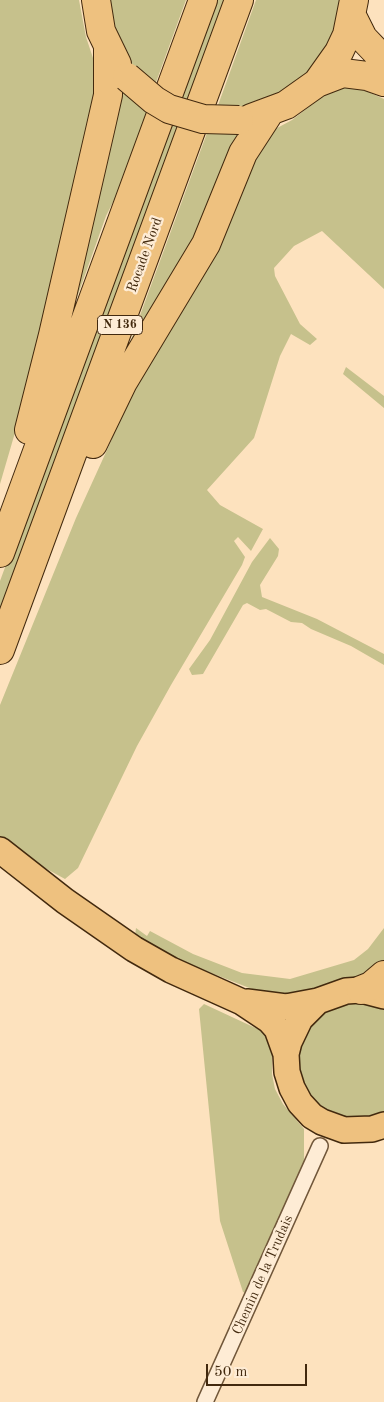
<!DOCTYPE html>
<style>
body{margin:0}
#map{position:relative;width:384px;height:1402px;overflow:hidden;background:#fde2be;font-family:"Old Standard TT",serif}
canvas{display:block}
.scale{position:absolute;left:206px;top:1364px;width:101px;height:22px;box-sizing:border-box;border:2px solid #42290e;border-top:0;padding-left:6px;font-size:15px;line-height:18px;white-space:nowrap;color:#42290e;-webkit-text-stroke:4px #feecd5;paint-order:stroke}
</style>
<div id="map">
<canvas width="384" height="1402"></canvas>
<div class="scale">50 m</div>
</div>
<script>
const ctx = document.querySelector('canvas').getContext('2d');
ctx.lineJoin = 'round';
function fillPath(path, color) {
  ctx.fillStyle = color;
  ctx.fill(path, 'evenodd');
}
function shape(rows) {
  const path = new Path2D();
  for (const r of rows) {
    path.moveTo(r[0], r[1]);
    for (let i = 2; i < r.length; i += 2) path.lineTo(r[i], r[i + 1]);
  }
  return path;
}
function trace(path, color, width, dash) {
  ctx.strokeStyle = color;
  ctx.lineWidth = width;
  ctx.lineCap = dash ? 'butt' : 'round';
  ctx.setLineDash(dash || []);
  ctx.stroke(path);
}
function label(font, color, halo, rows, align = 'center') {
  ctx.font = font + ' "Old Standard TT",serif';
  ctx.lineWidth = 4.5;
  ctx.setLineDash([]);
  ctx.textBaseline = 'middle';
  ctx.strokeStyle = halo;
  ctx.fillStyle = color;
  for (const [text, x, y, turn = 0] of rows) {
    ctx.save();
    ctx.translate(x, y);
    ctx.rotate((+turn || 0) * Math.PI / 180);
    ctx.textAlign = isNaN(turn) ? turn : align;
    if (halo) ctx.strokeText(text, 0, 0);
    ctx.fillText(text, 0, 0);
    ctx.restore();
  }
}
const green = shape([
 [0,0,79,0,86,37,99,76,47,323,0,484],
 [106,0,186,0,155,85,133,67,120,48],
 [213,0,228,0,0,624,0,581],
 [256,0,343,0,335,33,305,80,255,107,217,108],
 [344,84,355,86,384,99,384,289,322,231,294,246,274,268,275,276,300,324,317,339,310,345,291,334,280,356,254,438,207,490,220,505,263,529,251,551,238,537,234,541,245,557,242,565,171,685,137,746,78,868,65,879,34,862,0,838,0,705,76,518,112,439,107,435,266,134,292,120,323,96],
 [123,92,149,113,121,186,106,216,65,331,118,93],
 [207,133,241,133,217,205,124,359],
 [346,367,384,396,384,408,343,374],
 [270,538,279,549,278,556,260,585,262,597,317,619,384,654,384,665,351,646,311,629,302,623,291,622,266,609,260,610,247,603,243,605,203,674,192,675,189,669,210,640,252,562],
 [136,928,147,936,150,931,193,954,242,973,290,979,354,960,368,949,384,928,384,962,377,972,299,995,262,993,186,963,135,936],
 [370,1002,384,1007,384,1116,375,1119,334,1118,309,1099,297,1070,301,1038,320,1013,339,1004],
 [204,1004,262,1031,272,1043,272,1074,275,1089,283,1104,304,1129,304,1163,248,1294,243,1292,220,1221,199,1009]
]);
const street = shape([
 [205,1402,320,1146]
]);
const primary = shape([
 [0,850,65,901,134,949,171,970,242,1002,269,1020,277,1029,286,1054],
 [384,996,361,990,346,991,318,1001,300,1019,289,1042,286,1054,287,1072,292,1088,300,1103,312,1116,322,1122,344,1130,372,1129,384,1125],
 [247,1002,286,1007,318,1001]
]);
const highway = shape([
 [96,0,101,31,117,64],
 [352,16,363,38,384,60],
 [317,83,343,73,367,76,384,82],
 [251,118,286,105,317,83,339,52,347,35,354,0],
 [29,430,53,335,101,126,108,95,108,48],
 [93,444,123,382,206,244,243,153,269,113],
 [0,553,203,0],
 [0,650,239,0],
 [361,990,371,986,384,975]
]);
const highwayBridge = shape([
 [127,77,154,100,169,109,203,119,239,120]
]);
const shields = [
 [120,325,45]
];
const shieldNames = [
 ["N 136",120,325]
];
const streetNames = [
 ["Rocade Nord",145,255,-70],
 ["Chemin de la Trudais",263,1275,-66]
];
fillPath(green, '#c6c18c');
trace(street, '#71573a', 18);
trace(primary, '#42290e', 28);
trace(highway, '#42290e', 30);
trace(street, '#feecd5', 15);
trace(primary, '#eec17f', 25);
trace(highway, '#eec17f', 28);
trace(highwayBridge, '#42290e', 30, []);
trace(highwayBridge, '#eec17f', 28);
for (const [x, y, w] of shields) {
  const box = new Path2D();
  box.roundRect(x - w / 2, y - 9.5, w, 19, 4);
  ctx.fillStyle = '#feecd5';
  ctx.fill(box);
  trace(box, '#42290e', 1);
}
label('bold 12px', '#42290e', null, shieldNames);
label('14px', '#42290e', '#feecd5', streetNames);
</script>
